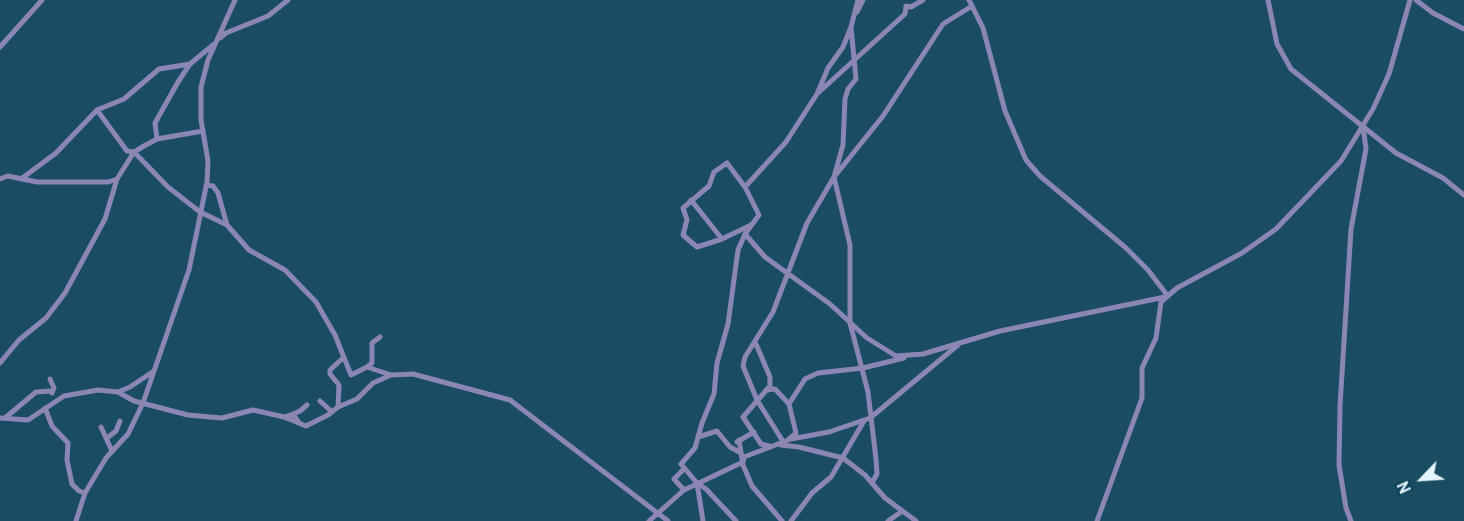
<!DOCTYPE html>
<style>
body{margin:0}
#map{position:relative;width:1464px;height:521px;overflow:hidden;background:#1a4d62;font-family:Overpass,sans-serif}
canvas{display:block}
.north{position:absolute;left:1392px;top:449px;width:60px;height:60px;-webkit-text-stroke:4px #0c4257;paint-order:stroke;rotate:245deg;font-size:16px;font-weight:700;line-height:24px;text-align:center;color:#e4f5fd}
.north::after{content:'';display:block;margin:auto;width:21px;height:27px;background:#e4f5fd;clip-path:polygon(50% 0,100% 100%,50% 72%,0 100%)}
</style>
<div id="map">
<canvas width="1464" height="521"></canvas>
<div class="north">N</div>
</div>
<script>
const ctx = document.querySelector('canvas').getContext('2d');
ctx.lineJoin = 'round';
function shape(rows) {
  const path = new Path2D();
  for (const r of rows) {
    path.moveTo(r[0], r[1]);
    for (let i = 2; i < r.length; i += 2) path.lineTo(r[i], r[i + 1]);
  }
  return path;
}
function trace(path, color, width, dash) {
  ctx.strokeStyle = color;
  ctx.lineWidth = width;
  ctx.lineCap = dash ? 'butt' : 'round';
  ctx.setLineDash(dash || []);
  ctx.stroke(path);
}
const street = shape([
 [858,0,851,27,856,79,848,89,845,99,843,145,834,177,850,245,850,323,868,392,876,459,877,474,872,483],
 [969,0,983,28,1005,111,1026,160,1040,176,1126,248,1148,270,1167,295],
 [1268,0,1277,44,1291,69,1396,153,1443,178,1464,195],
 [1416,0,1433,13,1464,29],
 [857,12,863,0],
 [851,27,843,47,828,68,817,94,786,142,745,187,759,215,745,234,765,257,830,304,867,338,896,356,923,354,1000,331,1165,297],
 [220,38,226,33,268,16,288,0],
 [0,47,42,0],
 [818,93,905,14,906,6,911,7,923,0],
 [97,110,127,151,134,152,168,187,200,212,227,225,249,250,285,270,316,302,335,335,351,375,367,367,391,375,413,374,510,400,668,521],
 [157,139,155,123,178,82,190,64,213,45],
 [0,179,8,176,37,182,108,182,117,179,134,152,144,146,157,139,203,131],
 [21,179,56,153,97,110,124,99,159,69,190,64],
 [206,185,213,186,218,193,227,225],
 [745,187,727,163,714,172,709,186,683,208,687,220,683,235,697,247,722,239,751,225],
 [691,200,722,239],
 [756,344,770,377,770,386,743,417,761,444,769,446],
 [0,363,19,340,46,318,65,293,105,219,117,179],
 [367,367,372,363,372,343,380,337],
 [50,379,54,388,52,393],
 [766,390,775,389,789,404],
 [118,392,134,401,188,415,222,418,253,410,284,417,306,426,328,415,338,407,339,385,330,374,330,370,343,358],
 [320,401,332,412],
 [338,407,357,399,373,383,391,375],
 [45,408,52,426,68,443,67,460,72,484,79,491,85,493],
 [293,414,300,411,307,405],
 [284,417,293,414,299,423],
 [0,418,28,420,64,396,98,390,118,392,130,387,154,371],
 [5,418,36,392,51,391],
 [101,427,112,451],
 [698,437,717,431,730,447,741,453],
 [107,438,116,431,120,421],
 [739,440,743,465,752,486,782,521],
 [788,440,796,433,789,404,805,379,818,373,863,368,904,358],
 [737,442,754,432],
 [784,443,757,400,743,366,745,357,773,312,807,223,834,177,883,116,943,24,972,6],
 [781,445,799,447,843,458,865,475,885,498,916,521],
 [697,483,703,521],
 [684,490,674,479,684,469],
 [76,521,85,493,106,458,128,434,143,403,189,270,207,182,208,161,201,120,201,87,208,60,235,0],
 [649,521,684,490,743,462,744,457,791,439,829,432,870,418,958,345],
 [736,521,706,489,697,483,681,464,695,448,702,423,714,394,717,363,728,324,738,250,745,234],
 [791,521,812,493,831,477,864,421],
 [888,521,901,512],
 [1097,521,1142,398,1142,368,1156,338,1161,302,1177,288,1242,253,1276,229,1341,161,1373,109,1389,74,1410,0],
 [1351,521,1346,508,1339,465,1340,406,1351,229,1366,149,1363,126]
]);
trace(street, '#8b86b4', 5);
</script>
